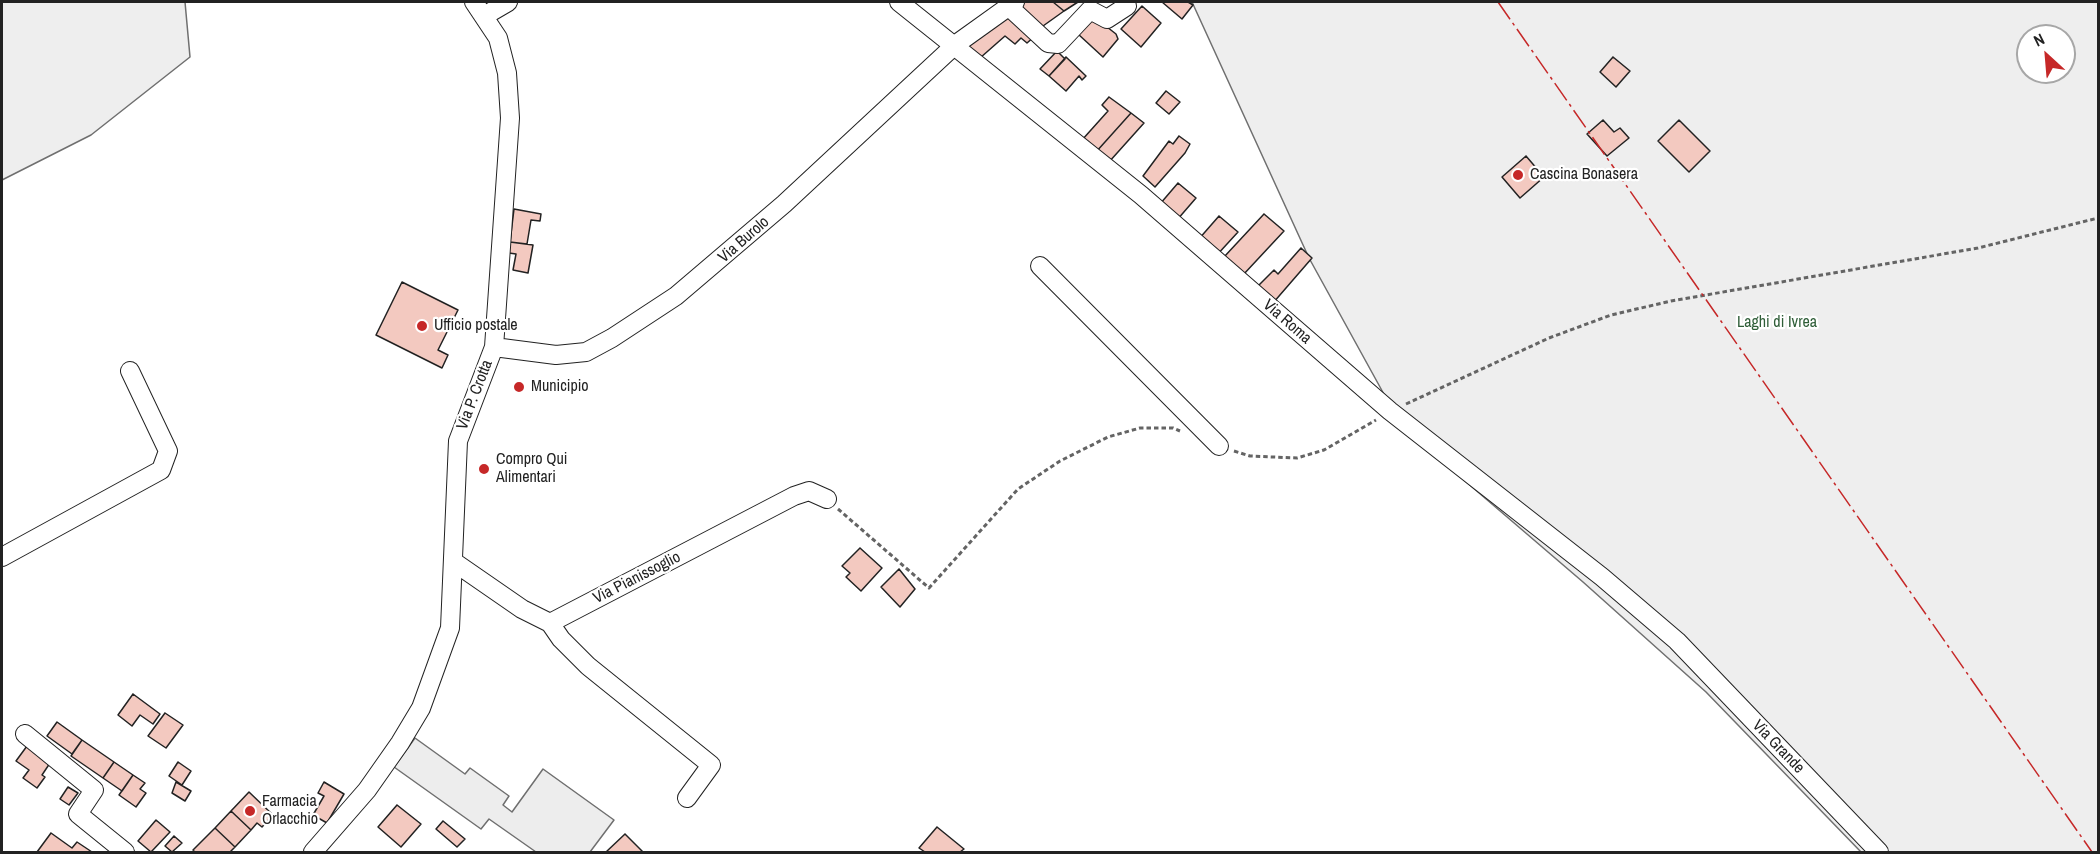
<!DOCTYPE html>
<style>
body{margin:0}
#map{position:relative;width:2100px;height:854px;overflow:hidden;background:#fff;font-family:"Archivo Narrow",sans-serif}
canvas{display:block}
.frame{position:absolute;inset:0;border:3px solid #222;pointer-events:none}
.north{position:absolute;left:2016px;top:24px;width:60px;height:60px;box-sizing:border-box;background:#fff;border:2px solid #a7a7a7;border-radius:50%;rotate:334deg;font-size:16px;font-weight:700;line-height:24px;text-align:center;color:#222}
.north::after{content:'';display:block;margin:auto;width:21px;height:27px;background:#c62828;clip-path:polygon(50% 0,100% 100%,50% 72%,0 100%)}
</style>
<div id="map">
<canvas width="2100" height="854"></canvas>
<div class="frame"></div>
<div class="north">N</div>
</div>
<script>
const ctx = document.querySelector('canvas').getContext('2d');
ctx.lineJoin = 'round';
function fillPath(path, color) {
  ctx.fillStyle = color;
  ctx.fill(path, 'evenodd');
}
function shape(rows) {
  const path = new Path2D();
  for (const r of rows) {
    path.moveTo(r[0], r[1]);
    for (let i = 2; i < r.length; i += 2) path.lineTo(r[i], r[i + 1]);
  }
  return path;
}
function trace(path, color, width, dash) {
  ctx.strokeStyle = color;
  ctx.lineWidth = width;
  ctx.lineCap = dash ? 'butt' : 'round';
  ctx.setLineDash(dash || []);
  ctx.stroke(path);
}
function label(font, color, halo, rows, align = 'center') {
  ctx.font = font + ' "Archivo Narrow",sans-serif';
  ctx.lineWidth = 4.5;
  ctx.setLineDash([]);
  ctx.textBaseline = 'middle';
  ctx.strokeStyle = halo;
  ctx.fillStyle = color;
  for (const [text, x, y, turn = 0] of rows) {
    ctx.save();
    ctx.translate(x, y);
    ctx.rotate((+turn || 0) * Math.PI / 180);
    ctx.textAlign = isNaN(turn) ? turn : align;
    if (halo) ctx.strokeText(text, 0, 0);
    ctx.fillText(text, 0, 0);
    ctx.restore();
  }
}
const green = shape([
 [2,2,185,2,190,57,91,135,2,180,2,2],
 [1192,2,2098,2,2098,852,1861,852,1706,692,1583,582,1402,427,1309,258,1192,2],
 [2028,36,2064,36,2064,72,2028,72,2028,36]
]);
const parking = shape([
 [415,738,465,774,470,768,509,796,503,805,512,812,543,769,614,820,590,852,536,852,489,819,481,829,394,767,415,738]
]);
const building = shape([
 [1024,2,1053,2,1064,11,1036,31,1014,9,1024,2],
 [1053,2,1078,2,1064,11,1053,2],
 [1162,2,1188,2,1193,5,1182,19,1162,2],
 [1142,6,1161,23,1141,47,1121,29,1142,6],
 [1008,10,1035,36,1027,43,1021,38,1015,44,1005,36,980,58,965,46,1008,10],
 [1093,16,1116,34,1118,39,1103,57,1078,34,1093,16],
 [1057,51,1065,59,1049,76,1040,69,1057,51],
 [1066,57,1086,76,1082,80,1079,76,1066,91,1049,76,1066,57],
 [1613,57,1630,71,1616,87,1600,72,1613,57],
 [1166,91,1180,102,1169,114,1156,103,1166,91],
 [1109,97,1131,113,1096,152,1082,140,1108,111,1102,105,1109,97],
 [1131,113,1144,123,1109,162,1096,152,1131,113],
 [1603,120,1614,132,1620,128,1629,138,1607,156,1587,134,1603,120],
 [1679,120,1710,151,1689,172,1658,141,1679,120],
 [1179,136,1190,144,1185,153,1155,187,1143,176,1169,141,1173,144,1179,136],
 [1526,156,1544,177,1520,198,1502,177,1526,156],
 [1178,183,1196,198,1177,220,1160,204,1178,183],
 [514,209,541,214,540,221,531,220,527,244,510,242,514,209],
 [1264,214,1284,231,1243,275,1224,257,1264,214],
 [1219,216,1238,232,1216,256,1198,240,1219,216],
 [510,242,533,245,528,273,513,270,516,254,509,253,510,242],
 [1301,248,1312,258,1273,303,1257,287,1274,270,1278,274,1301,248],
 [402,282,458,310,438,350,448,355,442,368,376,335,402,282],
 [860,548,882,568,861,591,846,577,850,573,842,566,860,548],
 [899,569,915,589,900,607,881,587,899,569],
 [133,694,160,714,153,724,140,715,132,726,118,715,133,694],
 [165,713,183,725,166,748,148,736,165,713],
 [57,722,82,740,72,754,47,736,57,722],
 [82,740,114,762,103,778,71,756,82,740],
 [27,746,50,763,42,775,45,777,37,788,23,778,29,770,16,761,27,746],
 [114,762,133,775,122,791,103,778,114,762],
 [178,762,191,771,182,785,169,776,178,762],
 [133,775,145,783,140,789,146,793,136,807,119,795,133,775],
 [176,782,191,791,185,801,172,793,176,782],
 [324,782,344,794,327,823,313,815,324,796,318,793,324,782],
 [68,787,78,793,69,805,60,799,68,787],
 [249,792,273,815,262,827,257,823,251,830,231,811,249,792],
 [397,805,421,824,401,847,378,827,397,805],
 [231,811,251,830,235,847,215,828,231,811],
 [156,820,170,832,151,852,138,841,156,820],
 [443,821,465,839,457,847,436,829,443,821],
 [937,827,964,849,960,852,925,852,919,848,937,827],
 [215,828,235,847,230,852,195,852,193,850,215,828],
 [51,833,72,848,77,842,92,852,37,852,51,833],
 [625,834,643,852,606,852,625,834],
 [174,836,182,843,172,852,165,846,174,836]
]);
const path = shape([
 [1406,404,1549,338,1611,315,1671,301,1978,248,2098,218],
 [1234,451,1250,456,1297,458,1324,450,1376,420],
 [838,509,929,588,1018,489,1060,461,1108,437,1140,428,1173,428,1180,431]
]);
const minor = shape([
 [899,2,1141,195,1390,411,1602,577,1677,641,1879,852],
 [1008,6,1048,43,1058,44,1090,10,1107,19,1127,6],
 [484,16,508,2],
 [1040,266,1219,446],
 [494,347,556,355,586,352,612,338,676,296,784,204,955,45,1015,2],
 [2,557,161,470,168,451,130,371],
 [454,562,522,609,550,623,794,496,809,491,827,499],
 [550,623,561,639,588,666,711,765,687,798],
 [25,734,94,790,78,814,125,852],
 [313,852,367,790,400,743,421,708,450,628,458,441,494,347,510,118,507,73,498,38,474,2]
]);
const power = shape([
 [1498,2,2092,852]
]);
const markers = [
 [1518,175,6,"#c62828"],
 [422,326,6,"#c62828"],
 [519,387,6,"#c62828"],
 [484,469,6,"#c62828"],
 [250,811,6,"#c62828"]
];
const poiNames = [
 ["Cascina Bonasera",1530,175],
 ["Ufficio postale",434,326],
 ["Municipio",531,387],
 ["Compro Qui",496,460],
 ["Alimentari",496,478],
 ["Farmacia",262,802],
 ["Orlacchio",262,820]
];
const streetNames = [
 ["Via Burolo",744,240,-41],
 ["Via Roma",1287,322,41],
 ["Via P. Crotta",475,395,-69],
 ["Via Pianissoglio",637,578,-27],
 ["Via Grande",1778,747,46]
];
const parkNames = [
 ["Laghi di Ivrea",1777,323]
];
fillPath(green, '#eee');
trace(green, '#6f6f6f', 1.5);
fillPath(parking, '#ededed');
trace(parking, '#6f6f6f', 1.5);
fillPath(building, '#f3c9c0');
trace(building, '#222', 1.5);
trace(minor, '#222', 20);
trace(path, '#646464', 3, [4.5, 3]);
trace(minor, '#fff', 18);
trace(power, '#c62828', 1.5, [21, 4.5, 3, 4.5]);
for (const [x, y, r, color] of markers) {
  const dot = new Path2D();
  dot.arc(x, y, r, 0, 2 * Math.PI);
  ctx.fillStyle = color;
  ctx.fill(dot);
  trace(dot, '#fff', 2);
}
label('16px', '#222', '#fff', poiNames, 'left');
label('16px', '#222', '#fff', streetNames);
label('16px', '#2f5e38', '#fff', parkNames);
</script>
